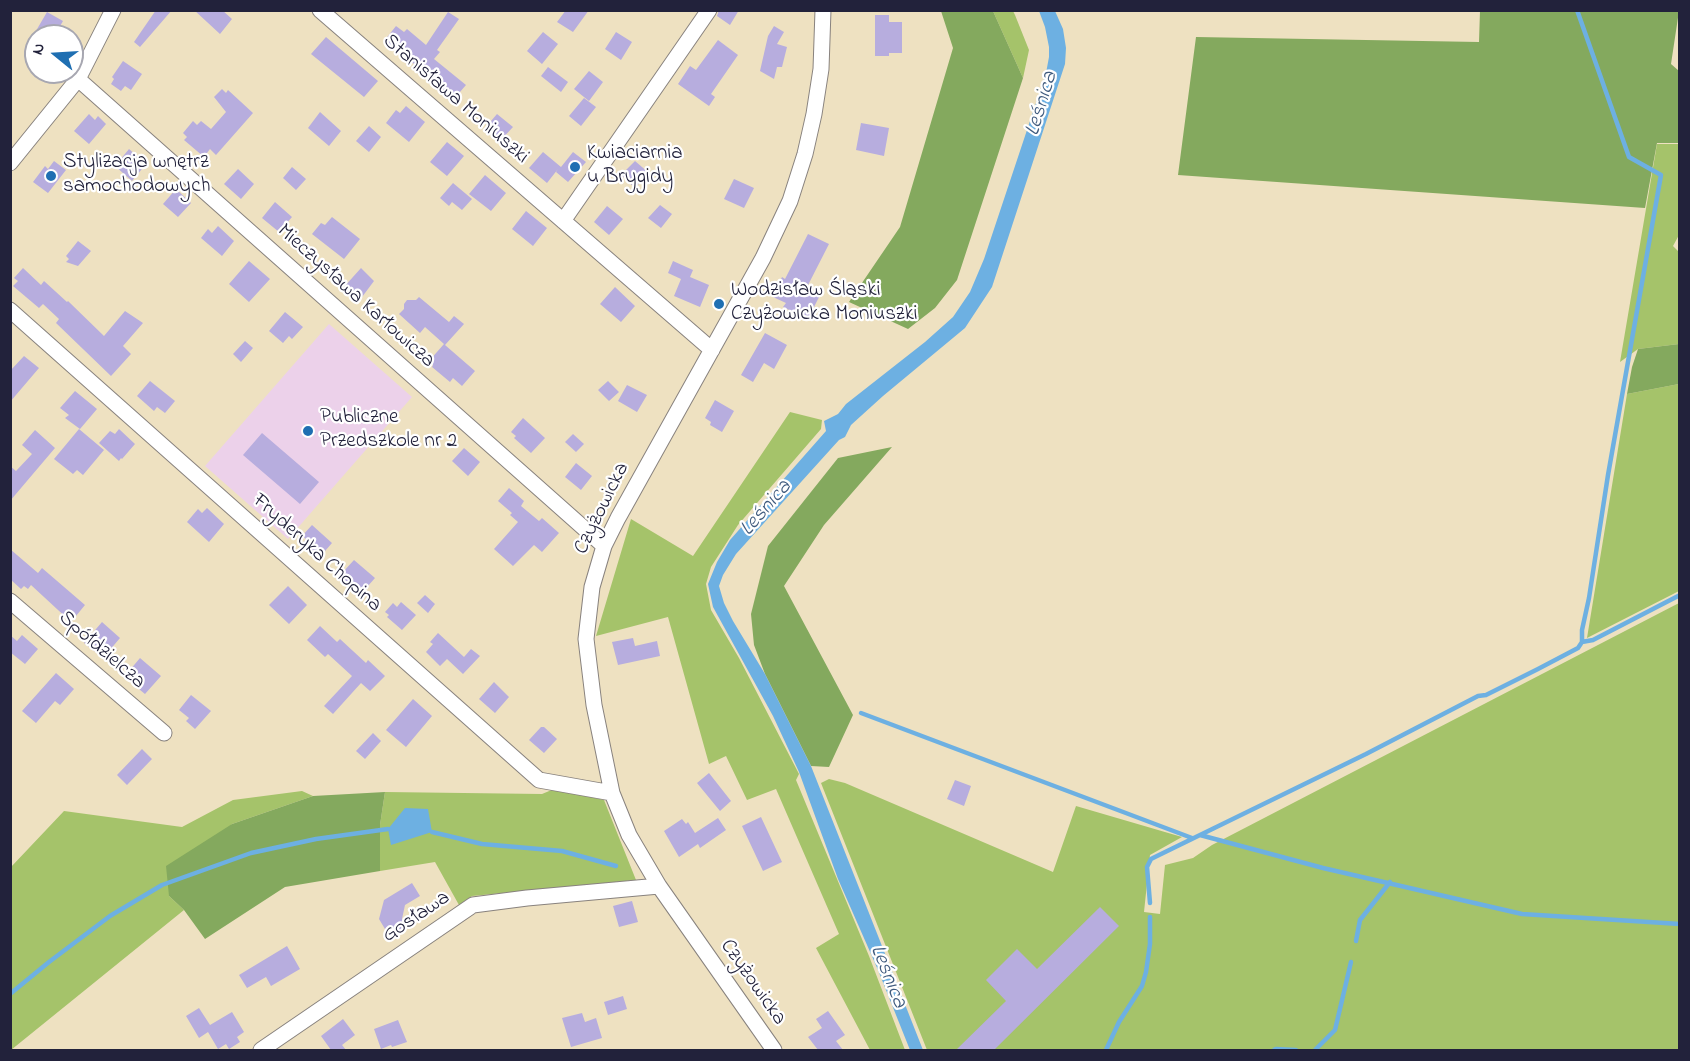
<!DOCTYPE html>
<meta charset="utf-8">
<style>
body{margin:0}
#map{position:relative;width:1690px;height:1061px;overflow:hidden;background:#eee1c1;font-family:"Indie Flower",sans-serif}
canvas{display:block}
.frame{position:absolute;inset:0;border:12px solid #22223b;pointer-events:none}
.north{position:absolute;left:24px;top:24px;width:60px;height:60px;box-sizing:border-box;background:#fff;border:2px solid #a7a7b1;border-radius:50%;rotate:288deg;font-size:16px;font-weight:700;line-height:24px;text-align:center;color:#22223b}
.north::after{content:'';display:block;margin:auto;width:21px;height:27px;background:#1f6fb2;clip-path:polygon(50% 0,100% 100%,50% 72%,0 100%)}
</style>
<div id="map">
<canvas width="1690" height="1061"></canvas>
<div class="frame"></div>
<div class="north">N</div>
</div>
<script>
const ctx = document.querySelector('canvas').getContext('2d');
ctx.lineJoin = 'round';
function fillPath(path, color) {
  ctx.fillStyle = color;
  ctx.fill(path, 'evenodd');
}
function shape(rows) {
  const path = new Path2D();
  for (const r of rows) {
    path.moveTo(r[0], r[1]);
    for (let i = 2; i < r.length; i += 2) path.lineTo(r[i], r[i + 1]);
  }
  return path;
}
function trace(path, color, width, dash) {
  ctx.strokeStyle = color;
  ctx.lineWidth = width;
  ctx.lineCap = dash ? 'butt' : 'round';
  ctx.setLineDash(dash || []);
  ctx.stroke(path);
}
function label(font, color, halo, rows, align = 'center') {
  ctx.font = font + ' "Indie Flower",sans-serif';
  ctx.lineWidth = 4.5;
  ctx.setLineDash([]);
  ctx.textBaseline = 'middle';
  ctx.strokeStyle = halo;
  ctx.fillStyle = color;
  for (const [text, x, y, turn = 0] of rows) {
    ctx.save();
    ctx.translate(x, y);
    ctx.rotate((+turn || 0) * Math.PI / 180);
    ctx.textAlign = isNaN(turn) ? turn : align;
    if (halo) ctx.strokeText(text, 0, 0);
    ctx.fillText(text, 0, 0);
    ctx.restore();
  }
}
const built = shape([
 [329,324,412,397,288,539,205,466]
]);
const green = shape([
 [993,11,1013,11,1015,15,1029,50,1023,78],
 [1657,144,1679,144,1679,235,1673,246,1679,252,1679,344,1638,349,1620,362],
 [1679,384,1679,591,1587,638,1627,394],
 [790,412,822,420,821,429,738,525,711,567,706,584,711,610,739,658,799,774,796,780,869,956,905,1050,870,1050,816,948,839,934,776,789,747,800,726,756,709,764,668,617,596,636,631,519,693,556],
 [1679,603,1679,1050,927,1050,821,783,829,779,845,783,1053,872,1076,806,1182,837,1150,855,1144,912,1160,914,1165,865,1193,858,1212,845],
 [554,789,604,800,636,880,472,896,459,905,435,862,380,871,380,825,385,792,542,794],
 [302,791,313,796,232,824,169,896,184,910,11,1050,11,867,64,811,182,827,233,800]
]);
const forest = shape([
 [941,11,993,11,1023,78,957,280,935,308,908,329,849,302,900,227,953,48],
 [1480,11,1679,11,1671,64,1679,71,1679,143,1657,143,1645,208,1178,175,1196,37,1479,42],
 [1679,344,1679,384,1627,394,1632,367,1638,349],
 [892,447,824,525,784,586,853,715,829,767,811,766,765,674,754,645,751,614,768,546,838,458],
 [385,792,380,825,380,871,285,887,205,939,184,910,169,896,166,866,232,824,313,796]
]);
const water = shape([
 [1039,11,1055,11,1063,29,1066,48,1065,64,992,287,965,328,883,396,851,425,845,437,839,440,736,554,723,575,719,586,724,603,733,621,765,674,811,766,923,1050,910,1050,878,970,838,879,799,772,773,716,713,607,708,584,717,562,730,540,826,431,824,421,838,414,846,404,925,342,953,317,970,292,984,259,1046,73,1049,57,1049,47,1045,27],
 [405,808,428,809,432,832,391,845,388,829]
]);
const stream = shape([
 [1577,10,1629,157,1661,175,1608,475,1589,598,1582,630,1582,642],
 [861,713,1192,838],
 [432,832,482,844,562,851,616,866],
 [1200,835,1323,868,1522,914,1680,924],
 [1150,903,1147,867,1151,859,1157,856,1366,754,1478,696,1486,695,1538,669,1578,648,1582,642,1593,640,1680,595],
 [1356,941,1360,920,1390,882],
 [10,994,49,962,110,916,162,885,251,853,316,839,388,829],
 [1106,1050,1119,1022,1142,986,1146,972,1150,944,1150,917],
 [1274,1050,1276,1049,1296,1050],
 [1315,1050,1335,1030,1351,962]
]);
const building = shape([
 [156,10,172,10,140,47,134,42],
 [194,10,222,10,232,19,220,34],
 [566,10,589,10,573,32,557,22],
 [719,10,739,10,730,25,717,16],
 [47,12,63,21,59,28,72,36,33,36],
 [448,12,459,19,437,50,440,52,434,59,466,85,453,100,437,87,439,83,384,41,396,26,404,32,407,29,426,45],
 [875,15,889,15,889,22,902,22,902,53,889,53,889,56,875,56],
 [774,26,784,32,777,44,787,47,782,67,777,67,774,79,760,71,768,36],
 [543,32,558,44,542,64,527,51],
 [616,32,632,42,621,60,605,49],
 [326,37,378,81,364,97,311,54],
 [718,40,738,55,711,94,715,97,709,106,678,84,690,66,696,70],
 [123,61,142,74,131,90,125,86,121,91,111,84,114,79,112,77],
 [548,67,568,82,561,92,541,76],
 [589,71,603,82,589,101,574,89],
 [222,89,226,93,228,90,253,113,216,155,210,149,204,157,184,140,187,137,183,133,193,121,197,125,201,121,211,129,226,112,214,97],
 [584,98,596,107,581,126,569,116],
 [406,106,425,122,409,142,386,123,396,110,400,113],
 [320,112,341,131,329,146,308,128],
 [89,114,95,120,98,116,106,124,89,144,74,131],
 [497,114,513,127,500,141,485,128],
 [861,123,889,128,884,156,856,150],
 [369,126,381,137,369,152,356,141],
 [447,142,464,156,447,176,430,162],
 [129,149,146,164,132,181,115,166],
 [543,152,561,167,573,152,586,162,568,182,556,172,558,169,547,183,529,168],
 [54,161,66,170,48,193,33,182,45,166,48,169],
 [635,161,649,173,635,188,621,175],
 [292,167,306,179,296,190,283,178],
 [238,169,254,184,241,199,224,184],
 [485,175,506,193,491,211,469,194],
 [734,179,754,188,744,208,724,199],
 [453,183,472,199,462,210,452,202,449,206,440,198],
 [176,189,191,203,178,217,163,204],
 [275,202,292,217,279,232,262,218],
 [660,205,672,214,661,228,648,218],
 [607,206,623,219,609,235,594,222],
 [526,211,547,228,533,246,512,229],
 [332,217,360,239,344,259,312,234,321,223,325,225],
 [218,226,234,241,222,256,201,238,208,229,212,233],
 [808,234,829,244,806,289,820,295,808,319,783,307,786,303,773,297,782,277,785,279],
 [78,241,91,251,78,266,66,262,69,259,66,256],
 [249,261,270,279,249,302,229,284],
 [673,261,693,270,690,277,709,285,700,307,674,296,681,279,668,273],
 [23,268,41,285,44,281,67,302,68,301,104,336,125,311,143,323,123,346,131,354,111,376,56,323,59,319,43,304,39,308,13,286,18,281,14,278],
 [361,268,374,281,359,301,344,287],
 [615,287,635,306,621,322,600,304],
 [419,297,449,322,454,316,464,324,445,345,475,371,462,386,453,378,450,382,432,367,433,365,429,361,444,344,425,327,420,333,399,314,404,309,404,304,407,300,416,300],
 [285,312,303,327,292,339,289,336,283,343,269,331],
 [765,333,787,345,774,369,764,363,753,382,741,375],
 [245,341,253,348,241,362,233,354],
 [24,356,39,368,10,402,10,371],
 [150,381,175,401,165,413,157,407,154,411,137,396],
 [608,381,619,392,609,401,598,390],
 [627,385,647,395,637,412,618,401],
 [75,391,97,409,80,429,65,418,69,415,60,408],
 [715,400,734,411,722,432,710,425,711,422,705,418],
 [523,418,545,438,531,453,514,438,516,436,511,432],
 [79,429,104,450,83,475,77,470,73,474,54,459],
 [119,429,135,444,122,459,121,458,119,461,99,443,110,431,115,434],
 [35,430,55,448,10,501,10,466,16,471,32,454,22,445],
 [262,433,319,482,300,504,243,455],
 [573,434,584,444,576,452,565,442],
 [464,448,480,462,468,476,452,461],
 [576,463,592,476,581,490,565,477],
 [509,488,524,501,521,506,539,521,542,518,559,533,542,552,534,545,513,566,494,549,518,522,510,515,512,513,498,501],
 [207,508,224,524,209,542,187,522,198,509,202,513],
 [312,525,332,543,319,558,303,543,306,539,302,536],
 [10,549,38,573,42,568,85,605,71,622,31,585,28,589,24,586,21,589,10,579],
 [354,560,375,578,360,595,343,580,346,576,342,573],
 [288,586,307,605,289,624,269,605],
 [425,595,435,604,428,613,417,603],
 [401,602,416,615,402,630,387,617,389,615,385,612,393,603,397,607],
 [102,622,120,638,103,658,84,643],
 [320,626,337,642,340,639,366,663,368,660,385,676,370,691,361,683,333,714,324,706,352,676,328,654,325,657,307,640],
 [438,633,464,657,471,649,480,656,463,674,447,659,440,666,426,652,433,644,430,642],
 [10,635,17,641,22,635,38,649,25,664,10,652],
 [633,638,635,646,657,641,660,656,618,665,612,642],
 [140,658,161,676,145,694,124,677],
 [56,673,74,689,60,705,55,701,36,723,22,711],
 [494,682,509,697,495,713,479,699],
 [191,695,211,711,195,729,186,721,189,718,179,710],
 [413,699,432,716,406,747,386,730],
 [541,727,544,727,557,739,544,753,529,740],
 [373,733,381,741,365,759,356,751],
 [142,749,152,759,127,785,117,775],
 [709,773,731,801,720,811,697,783],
 [955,780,971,786,964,806,947,799],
 [761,817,782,862,763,871,742,826],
 [718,818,726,830,700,848,698,844,679,857,664,831,682,819,686,824,688,822,695,833],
 [412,883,420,896,405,905,402,919,408,928,391,939,379,919,384,900],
 [632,901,638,922,619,927,613,906],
 [1100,907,1119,926,994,1050,956,1050,1006,1001,986,980,1017,949,1037,969],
 [287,946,300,969,271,986,266,977,247,988,239,975],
 [623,996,627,1009,608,1015,604,1002],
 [199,1008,210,1025,232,1012,244,1032,237,1037,240,1042,229,1049,226,1044,218,1049,208,1032,199,1038,186,1016],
 [828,1011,845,1035,836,1041,843,1050,818,1050,808,1037,822,1028,816,1019],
 [582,1013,585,1022,596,1018,602,1038,571,1047,562,1018],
 [343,1019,355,1035,342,1045,346,1050,331,1050,321,1036],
 [398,1020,407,1042,392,1047,391,1045,381,1049,374,1029]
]);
const minor = shape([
 [320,10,712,350],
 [78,79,604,546],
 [10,163,78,79,113,10],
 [563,221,709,10],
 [10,310,539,780,612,793],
 [10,601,164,733],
 [261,1050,473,905,527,898,659,886],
 [774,1050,659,886,629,835,612,793,594,705,586,639,592,587,604,546,618,518,763,258,790,201,805,154,814,114,821,69,823,10]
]);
const markers = [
 [575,167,6,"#1f6fb2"],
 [51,176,6,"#1f6fb2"],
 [719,304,6,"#1f6fb2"],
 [308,431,6,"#1f6fb2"]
];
const streetNames = [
 ["Stanisława Moniuszki",455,100,41],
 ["Mieczysława Karłowicza",355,297,42],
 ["Czyżowicka",603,509,-64],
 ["Fryderyka Chopina",316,554,42],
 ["Spółdzielcza",101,651,41],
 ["Gosława",417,918,-34],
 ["Czyżowicka",752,983,55]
];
const poiNames = [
 ["Kwiaciarnia",587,155],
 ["u Brygidy",587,179],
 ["Stylizacja wnętrz",63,164],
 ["samochodowych",63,188],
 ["Wodzisław Śląski",731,292],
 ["Czyżowicka Moniuszki",731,316],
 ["Publiczne",320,419],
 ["Przedszkole nr 2",320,443]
];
const waterNames = [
 ["Leśnica",1043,104,-73],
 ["Leśnica",767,509,-49],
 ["Leśnica",887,977,68]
];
fillPath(built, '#ecd1ea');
fillPath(green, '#a5c36a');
fillPath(forest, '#84a95e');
fillPath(water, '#6db0e2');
trace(stream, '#6db0e2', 4.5);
fillPath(building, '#b7adde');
trace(minor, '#88827e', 17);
trace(minor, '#fff', 15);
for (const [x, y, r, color] of markers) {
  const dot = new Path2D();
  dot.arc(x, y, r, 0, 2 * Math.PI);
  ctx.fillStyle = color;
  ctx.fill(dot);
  trace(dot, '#fff', 2);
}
label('21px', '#22223b', '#fff', streetNames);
label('21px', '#22223b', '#fff', poiNames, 'left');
label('italic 22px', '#405b7e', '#fff', waterNames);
</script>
